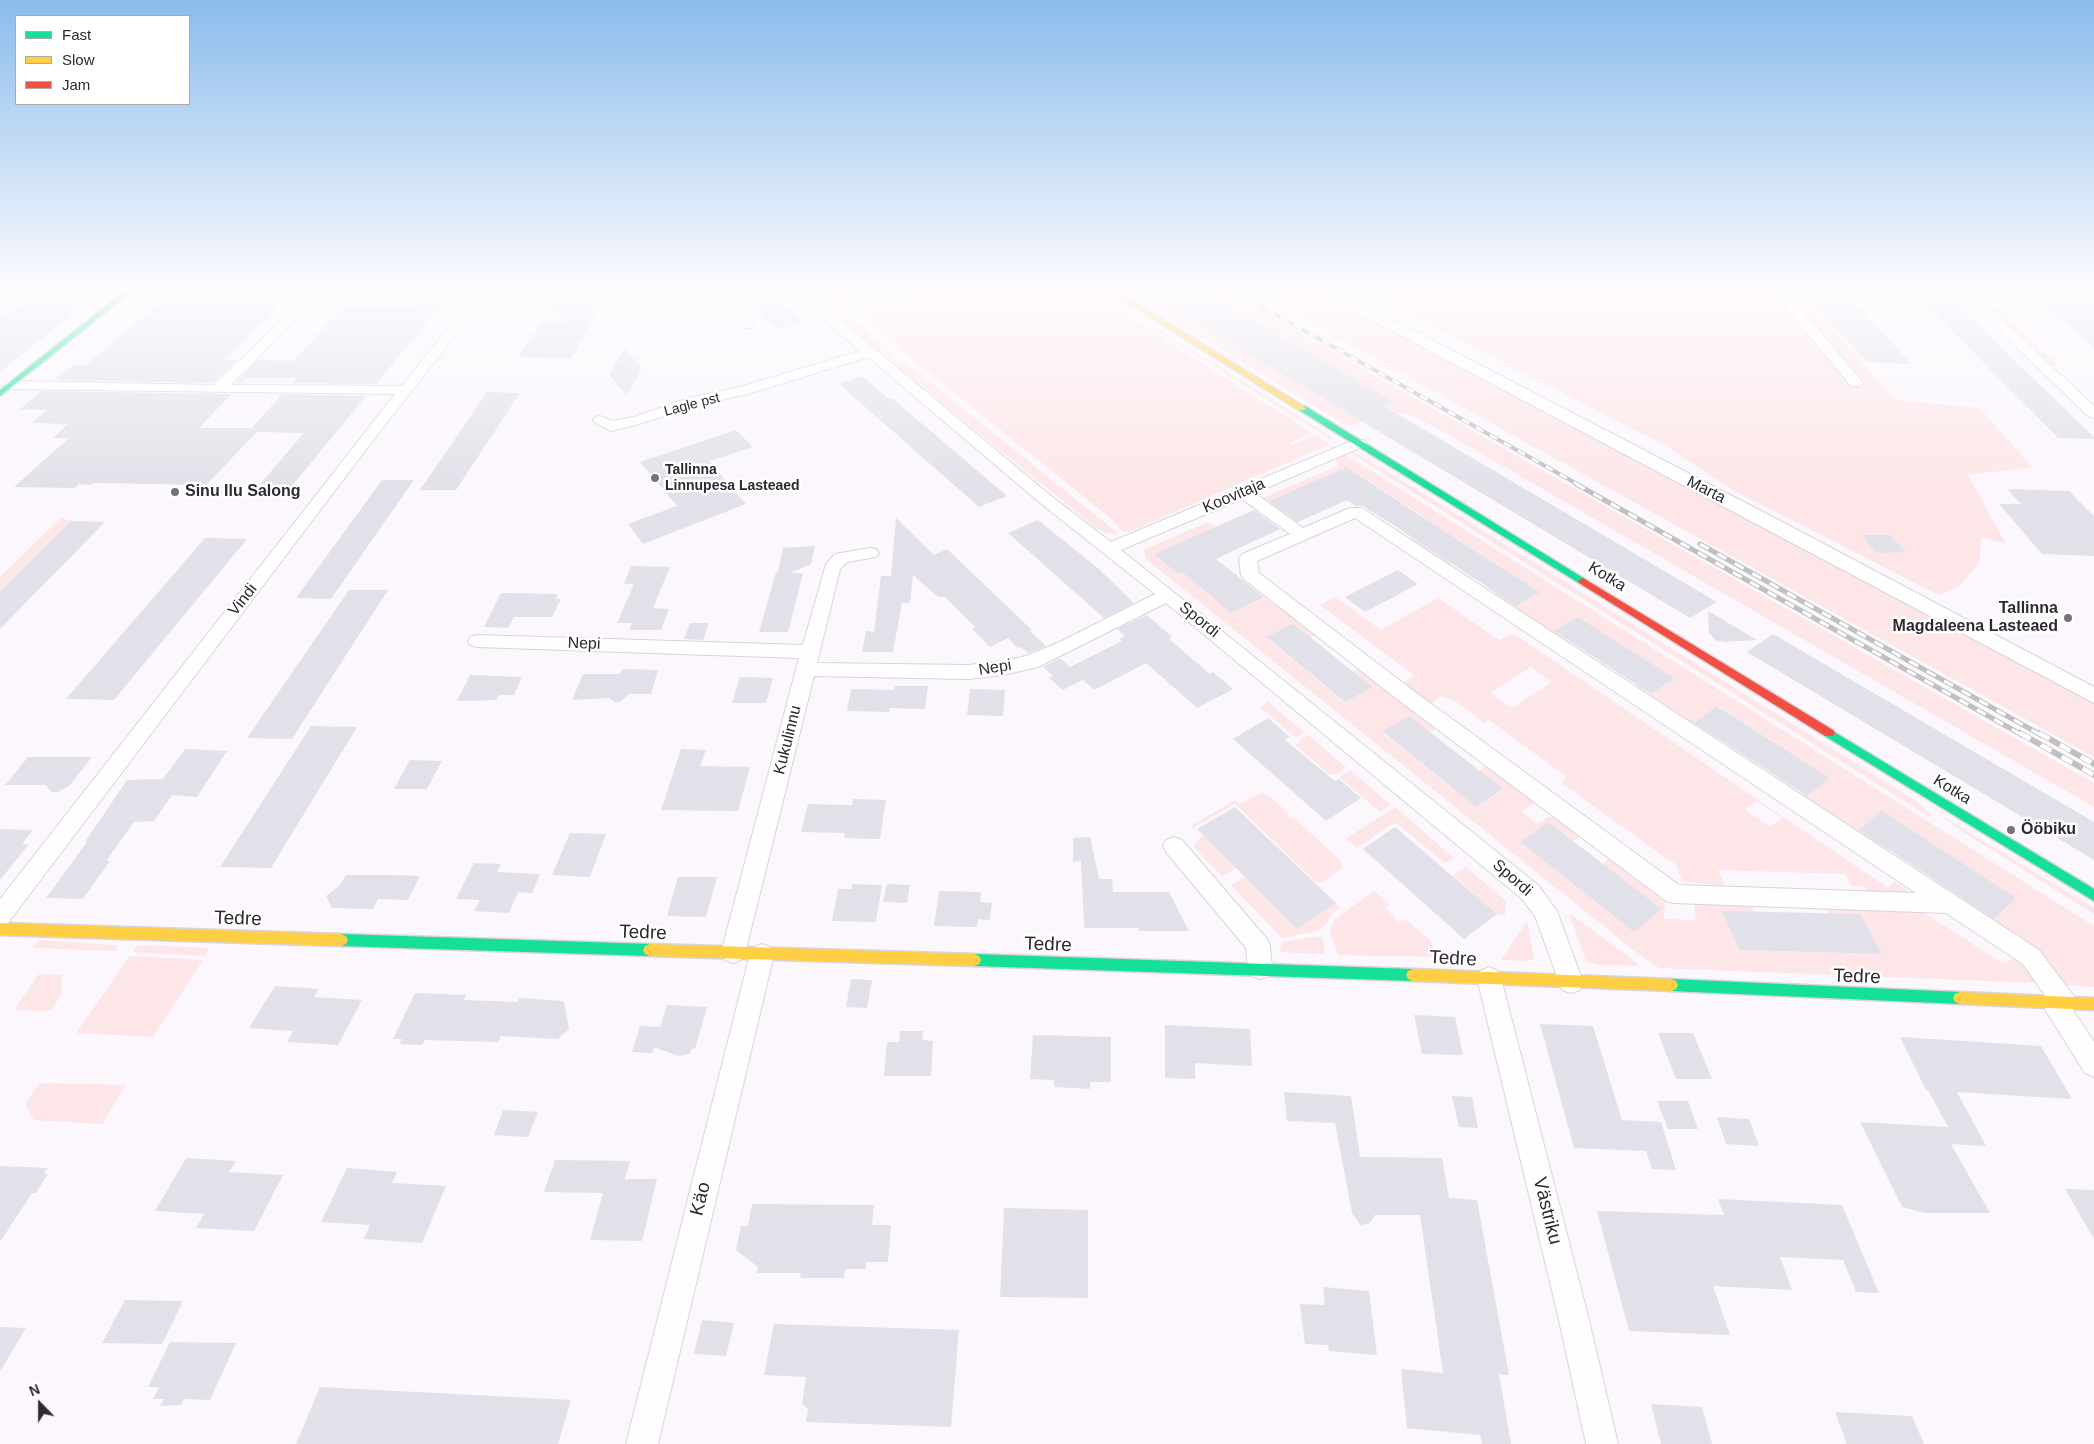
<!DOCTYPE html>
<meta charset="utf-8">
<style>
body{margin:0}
#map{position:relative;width:2094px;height:1444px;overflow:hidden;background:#fbf7fd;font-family:Helvetica,sans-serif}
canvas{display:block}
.legend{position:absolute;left:15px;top:15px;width:175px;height:90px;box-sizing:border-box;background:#fff;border:1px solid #abaaac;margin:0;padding:6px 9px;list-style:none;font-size:15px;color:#2e2a30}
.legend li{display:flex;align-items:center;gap:10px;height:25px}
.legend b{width:25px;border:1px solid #abaaac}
.north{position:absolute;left:15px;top:1379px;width:50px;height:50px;-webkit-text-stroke:4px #fff;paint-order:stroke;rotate:338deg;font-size:14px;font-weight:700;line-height:20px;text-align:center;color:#2e2a30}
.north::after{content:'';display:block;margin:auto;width:18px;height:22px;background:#2e2a30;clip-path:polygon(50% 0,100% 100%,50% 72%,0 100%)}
</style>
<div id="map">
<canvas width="2094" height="1444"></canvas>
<ul class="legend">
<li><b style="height:6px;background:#16e098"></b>Fast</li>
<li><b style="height:6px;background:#ffcf43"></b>Slow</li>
<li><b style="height:6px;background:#f24e42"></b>Jam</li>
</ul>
<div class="north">N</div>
</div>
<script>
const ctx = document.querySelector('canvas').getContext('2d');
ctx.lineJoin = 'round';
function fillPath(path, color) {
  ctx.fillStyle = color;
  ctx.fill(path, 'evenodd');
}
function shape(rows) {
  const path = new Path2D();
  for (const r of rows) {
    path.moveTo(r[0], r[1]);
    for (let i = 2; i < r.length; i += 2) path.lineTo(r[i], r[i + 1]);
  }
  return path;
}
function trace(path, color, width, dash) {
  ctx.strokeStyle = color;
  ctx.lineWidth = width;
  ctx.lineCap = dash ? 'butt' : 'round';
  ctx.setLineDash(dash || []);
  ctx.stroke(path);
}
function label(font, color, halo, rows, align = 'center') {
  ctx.font = font + ' Helvetica,sans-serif';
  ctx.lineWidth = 5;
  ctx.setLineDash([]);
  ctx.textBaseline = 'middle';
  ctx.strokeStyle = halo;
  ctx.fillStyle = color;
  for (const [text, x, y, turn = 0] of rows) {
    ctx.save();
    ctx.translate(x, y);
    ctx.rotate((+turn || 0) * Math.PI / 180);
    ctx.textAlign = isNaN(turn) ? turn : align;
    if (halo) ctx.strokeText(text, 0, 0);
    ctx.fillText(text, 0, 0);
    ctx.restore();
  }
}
const green = shape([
 [812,286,840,309,831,310,824,308,804,291,805,288],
 [818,286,889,286,850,298,853,301,852,303,844,307],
 [964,286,1080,286,1164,339,1162,341,1167,344,1170,343,1312,433,1289,443,1292,445,1316,435,1328,443,1328,445,1129,532,1124,532,1112,522,1114,521,861,318],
 [1086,286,1091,286,1329,435,1333,441],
 [1134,286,1217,286,2094,783,2094,807,1435,427,1406,413,1393,413,1369,418,1354,425,1343,424,1127,291],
 [1244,286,1307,286,2094,704,2094,757],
 [1354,286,1794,286,1896,400,1980,408,2032,467,1968,475,2006,544,1981,537,1980,561,1961,585,1939,595,1729,488,1664,445],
 [1988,307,1996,307,2057,364,2056,365,2049,365],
 [846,314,873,335,870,337,874,340,877,339,895,354,886,358,841,322,841,317],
 [897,360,904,361,1119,534,1105,533,1095,527,891,362],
 [1349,452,1358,454,1445,507,1913,799,1931,814,1928,816],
 [1343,453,2094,926,2094,987,2056,985,2029,952,2034,946,2009,929,2003,935,1956,904,1963,898,1994,919,2016,898,1888,849,1881,855,1773,783,1779,779,1806,796,1830,778,1718,706,1694,723,1718,739,1712,743,1631,688,1636,685,1650,694,1673,678,1578,617,1554,631,1567,640,1561,643,1491,596,1497,593,1539,591,1457,539,1434,551,1452,563,1446,567,1408,541,1414,533,1408,527,1425,518,1348,467,1269,501,1298,522,1290,525,1260,499,1338,466,1336,456],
 [61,518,71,521,0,591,0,577],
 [1208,522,1215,527,1155,554,1182,572,1231,613,1264,597,1317,634,1310,638,1293,624,1266,638,1344,702,1371,687,1353,672,1360,668,1436,726,1436,729,1430,732,1409,716,1382,732,1476,807,1503,790,1479,771,1486,766,1490,767,1536,802,1522,811,1537,824,1548,817,1555,818,1580,837,1573,841,1548,822,1520,842,1634,932,1661,909,1603,864,1609,859,1665,902,1664,919,1696,920,1694,904,1696,903,1751,906,1754,912,1722,911,1739,950,1881,954,1860,915,1829,914,1825,907,1923,912,2002,963,2016,958,2038,983,1659,968,1632,949,1146,559,1144,551,1148,548],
 [1335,597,1381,630,1438,598,1499,640,1514,634,1888,888,1894,882,1912,893,1868,892,1865,887,1851,885,1845,874,1718,870,1725,886,1682,881,1675,861,1670,861,1563,784,1562,781,1567,777,1489,720,1484,723,1458,703,1442,696,1427,706,1402,684,1414,675,1320,605],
 [1531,667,1552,682,1512,708,1490,693],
 [1757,801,1782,818,1770,827,1745,809],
 [1268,702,1304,732,1297,737,1292,735,1260,707],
 [1308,735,1346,767,1340,773,1330,775,1295,745,1301,741,1300,739],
 [1351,771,1391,805,1380,812,1341,779,1340,776],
 [1262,793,1270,796,1288,813,1289,818,1294,818,1340,860,1343,867,1341,869,1324,881,1317,883,1235,804,1193,828,1191,826,1235,800,1239,804],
 [1395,807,1454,858,1445,863,1396,823,1390,825,1357,848,1345,839],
 [1934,811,2094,908,2094,914,1957,828],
 [1203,835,1236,868,1222,876,1195,848,1195,843],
 [1466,867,1506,901,1505,915,1497,914,1453,876],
 [1245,877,1297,929,1336,903,1339,908,1332,914,1326,924,1318,931,1282,938,1231,885],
 [1374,891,1390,905,1385,908,1399,922,1405,919,1430,940,1437,957,1338,955,1330,931,1334,920],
 [1569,913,1637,963,1639,966,1597,965,1586,961],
 [1527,921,1534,959,1529,961,1501,960],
 [1321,936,1325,947,1323,954,1279,952,1282,942],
 [39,940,116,945,117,948,116,951,33,948],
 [138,945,210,948,204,956,133,952],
 [130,956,203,960,153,1037,76,1033],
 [39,974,62,975,61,996,50,1011,14,1010],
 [45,1083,126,1085,102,1124,34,1120,25,1104,38,1085]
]);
const building = shape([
 [524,286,581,286,600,301,590,310,595,316,571,358,518,357,543,321,568,321],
 [730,286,761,286,803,322,779,329],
 [1136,286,1193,286,1394,402,1384,406,1717,602,1690,618],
 [1797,286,1837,286,1912,364,1867,362],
 [1908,286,1937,286,2094,437,2094,439,2058,438],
 [2022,286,2083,286,2094,295,2094,348],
 [176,293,291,293,225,360,237,360,213,383,54,380,73,365,86,365,165,299,168,299],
 [419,298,446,299,376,384,292,383,297,378,247,378,242,383,236,383,258,360,293,361,344,306,411,307],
 [27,303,72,304,69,306,82,306,0,372,0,317],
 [625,349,642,368,627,395,609,375],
 [862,376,889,399,892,398,1007,496,979,507,839,384],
 [41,391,232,394,199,428,252,428,282,394,366,396,282,498,248,498,304,433,257,432,206,485,93,483,92,485,79,484,75,488,14,487,69,438,53,438,68,424,31,423,47,410,19,410],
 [487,392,520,393,456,490,420,490],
 [736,430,753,447,709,461,746,504,643,544,628,524,677,506,640,462],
 [1347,467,1425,519,1540,592,1516,606,1401,530,1363,506,1356,506,1347,500,1298,522,1269,501],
 [382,480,414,480,331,599,296,598],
 [2007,489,2069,491,2094,516,2094,556,2042,554,1999,504,2021,504],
 [1254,510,1280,529,1216,559,1264,597,1231,613,1182,572,1178,574,1154,554],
 [896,518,934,555,947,549,1032,630,1030,631,1046,646,1028,653,1021,647,1018,648,1008,638,990,647,972,629,975,627,945,597,938,597,913,575,910,603,902,603,893,652,862,652,866,631,874,632,881,576,891,576],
 [1038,520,1099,569,1134,603,1104,618,1008,533],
 [71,521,105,522,0,629,0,591],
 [1861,535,1890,535,1906,552,1877,553],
 [205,538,247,539,114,700,66,699],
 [815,546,811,564,790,573,803,573,788,632,759,632,776,572,778,572,783,548],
 [631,566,670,567,653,608,669,609,661,630,629,630,632,623,617,623,634,584,624,584],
 [1398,570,1418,584,1365,612,1345,597],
 [349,590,388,590,292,739,247,738],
 [501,593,558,594,555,599,561,599,552,617,514,617,508,628,484,627],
 [1708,611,1757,640,1725,642,1715,640,1709,633],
 [1147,615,1172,637,1169,639,1210,674,1213,672,1233,689,1197,708,1146,663,1094,690,1083,680,1063,690,1049,678,1053,676,1043,667,1060,658,1070,667,1122,641,1119,639,1125,636,1117,629],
 [1578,617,1674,678,1651,694,1554,631],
 [690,623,709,623,703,640,684,639],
 [1293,624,1315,641,1372,687,1345,702,1266,637],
 [1773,634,2094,822,2094,860,1747,652],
 [624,669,658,670,651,694,629,694,620,702,614,702,609,698,572,700,583,674,618,674],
 [470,675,522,677,514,695,499,695,496,700,457,701],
 [740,677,773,678,766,703,732,703],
 [895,686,928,686,925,709,890,708,889,712,847,711,851,689,894,690],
 [970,689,1005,690,1003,716,967,715],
 [1717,706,1830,778,1807,796,1694,723],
 [1409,716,1430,732,1503,789,1476,807,1382,731],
 [1268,718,1290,737,1285,740,1335,781,1339,779,1361,798,1326,821,1233,739],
 [311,726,357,727,271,868,220,867],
 [185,749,227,751,197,797,172,795,154,821,134,822,106,861,110,861,83,899,46,898,87,842,85,842,127,780,163,779],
 [681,749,706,750,700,766,750,767,738,811,661,810],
 [28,757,92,757,70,785,58,792,51,792,46,785,5,785],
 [410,760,442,761,427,789,394,789],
 [853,799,886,800,880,839,844,838,845,833,801,832,808,804,852,805],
 [1235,807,1316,884,1336,903,1297,929,1197,829],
 [1882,811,2016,898,1994,919,1859,830],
 [1548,822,1573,841,1662,909,1634,932,1520,842],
 [1395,827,1445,870,1497,914,1464,939,1363,849],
 [0,829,33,830,22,844,29,844,0,880],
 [570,833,606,834,590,877,552,875],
 [1090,837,1099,879,1112,879,1113,892,1169,892,1189,931,1139,931,1139,928,1084,928,1081,861,1073,862,1073,838],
 [474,863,501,864,497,872,540,874,532,893,518,892,509,913,474,911,480,900,456,899],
 [346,875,391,875,420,876,408,900,378,899,373,909,332,908,326,896,340,885],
 [678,877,717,877,706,917,667,916],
 [852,884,882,885,876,922,832,921,838,889,852,889],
 [887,884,910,885,907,903,883,902],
 [939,891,981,892,980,902,992,903,990,920,978,919,977,927,934,926],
 [1722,911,1860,914,1882,954,1739,950],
 [851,979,872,980,867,1008,846,1007],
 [275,986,319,989,314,997,362,1000,338,1045,287,1042,293,1031,249,1028],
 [415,993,466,995,464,1000,518,1002,519,998,564,1001,569,1029,558,1039,501,1036,498,1042,425,1040,422,1045,399,1044,402,1039,393,1039],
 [667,1005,707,1007,695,1049,692,1048,689,1054,678,1056,654,1047,652,1053,632,1052,640,1026,660,1027],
 [1414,1015,1455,1017,1463,1055,1422,1054],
 [1540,1024,1593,1026,1622,1120,1661,1122,1676,1170,1652,1169,1646,1151,1574,1148],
 [1165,1025,1250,1029,1252,1066,1195,1063,1195,1079,1165,1078],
 [900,1031,923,1031,922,1040,933,1041,931,1076,884,1076,887,1042,899,1042],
 [1658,1033,1693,1033,1712,1079,1676,1079],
 [1033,1035,1111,1037,1111,1082,1090,1082,1090,1089,1054,1087,1054,1080,1030,1079],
 [1900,1037,2041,1046,2072,1099,1957,1092,1986,1146,1951,1144,1990,1213,1925,1213,1902,1207,1860,1122,1948,1127,1928,1090,1926,1090],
 [1284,1092,1351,1096,1360,1157,1442,1158,1449,1198,1477,1200,1509,1375,1499,1374,1511,1444,1482,1444,1480,1435,1407,1428,1401,1369,1443,1373,1420,1215,1375,1215,1370,1223,1360,1225,1352,1213,1335,1123,1287,1121],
 [1452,1096,1472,1097,1478,1128,1459,1127],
 [1657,1101,1688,1101,1698,1129,1668,1129],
 [503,1110,538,1112,528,1137,494,1135],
 [1717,1117,1749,1119,1759,1146,1726,1144],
 [186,1158,236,1161,229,1172,283,1175,254,1231,196,1228,204,1214,155,1211],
 [555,1160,630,1161,625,1179,657,1179,642,1241,590,1240,603,1193,544,1192],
 [0,1166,48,1168,44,1174,48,1174,36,1193,32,1193,0,1242],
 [347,1168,397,1172,392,1183,446,1186,422,1243,364,1239,370,1225,321,1222],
 [2065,1189,2094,1190,2094,1239],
 [1718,1199,1842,1205,1879,1293,1856,1292,1843,1260,1780,1257,1792,1290,1713,1286,1730,1335,1629,1331,1597,1211,1724,1215],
 [752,1204,874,1205,872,1225,891,1225,888,1262,866,1262,866,1269,845,1269,844,1278,800,1278,801,1273,757,1273,758,1267,736,1250,741,1226,748,1226],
 [1004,1208,1088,1210,1088,1298,1000,1297],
 [1323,1287,1369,1291,1377,1355,1329,1351,1328,1345,1305,1344,1300,1304,1325,1305],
 [125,1300,183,1301,162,1344,102,1343],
 [702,1320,734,1323,726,1356,694,1354],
 [774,1324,959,1330,951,1427,806,1422,808,1409,802,1404,806,1377,764,1375],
 [0,1327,26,1328,0,1372],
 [170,1342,236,1343,210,1400,184,1399,181,1405,160,1406,164,1399,153,1399,159,1387,148,1387],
 [320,1387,571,1400,558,1444,296,1444],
 [1651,1404,1702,1407,1712,1444,1661,1444],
 [1835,1412,1912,1416,1924,1444,1847,1444]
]);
const street = shape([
 [317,286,330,286,231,385,402,386,481,286,494,286,371,443,8,923,0,926,0,899,395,394,12,389,7,388,5,385,7,382,12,381,214,385,317,286],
 [700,286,713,286,752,322,754,325,752,328,742,328,700,286],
 [785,286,799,286,1051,496,1111,542,1354,440,1364,440,1367,443,1364,446,1255,493,1303,528,1350,508,1362,508,2039,950,2073,995,2076,1003,2073,1010,2094,1042,2094,1077,2085,1073,2046,1011,2043,1003,2046,997,2023,964,1946,913,1674,903,1666,901,1397,699,1244,579,1241,575,1239,558,1242,554,1290,534,1242,499,1121,550,1538,885,1557,911,1583,982,1580,990,1571,993,1562,990,1535,916,1522,899,1166,603,1038,667,1003,675,968,679,814,676,745,953,741,960,733,963,725,960,721,953,799,658,477,647,470,645,468,641,470,637,477,635,803,645,826,564,835,554,870,548,876,549,879,553,876,557,847,562,840,569,817,663,968,665,1003,661,1026,656,1060,642,1155,594,1039,502,868,357,748,394,698,405,636,425,611,431,595,423,593,420,595,417,600,416,613,421,633,417,689,398,740,387,860,351,785,286],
 [1355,518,1916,893,1679,885,1411,689,1259,573,1257,561,1355,518],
 [1312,286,1328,286,1790,526,2094,687,2094,703,1313,289,1312,286],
 [1768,286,1781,286,1861,380,1863,383,1861,386,1851,386,1768,286],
 [1953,286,1966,286,2094,406,2094,418,2089,417,1953,286],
 [1174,837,1182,840,1266,938,1270,945,1272,969,1269,976,1260,979,1251,976,1248,969,1246,948,1166,852,1163,846,1166,840,1174,837],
 [762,944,770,947,774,954,658,1444,626,1444,750,954,754,947,762,944],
 [1489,967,1498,971,1501,978,1589,1320,1618,1444,1586,1444,1559,1320,1477,978,1480,971,1489,967]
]);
const fast = shape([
 [131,286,139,286,0,396,0,390,131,286],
 [1299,406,1305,406,1588,581,1583,584,1579,583,1299,410,1299,406],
 [1829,729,2094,889,2094,901,1825,736,1823,733,1829,729],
 [341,934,650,944,655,946,657,950,655,954,650,956,341,946,336,944,334,940,336,936,341,934],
 [974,954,1413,969,1418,971,1420,975,1418,979,1413,981,974,966,969,964,967,960,969,956,974,954],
 [1671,979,1960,992,1965,994,1967,998,1965,1002,1960,1004,1671,991,1666,989,1664,985,1666,981,1671,979]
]);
const slow = shape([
 [1100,286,1109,286,1306,408,1305,410,1299,410,1100,286],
 [0,923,341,934,346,936,348,940,346,944,341,946,0,935,0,923],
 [650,944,974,954,979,956,981,960,979,964,974,966,650,956,645,954,643,950,645,946,650,944],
 [1413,969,1671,979,1676,981,1678,985,1676,989,1671,991,1413,981,1408,979,1406,975,1408,971,1413,969],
 [1960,992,2094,998,2094,1010,1960,1004,1955,1002,1953,998,1955,994,1960,992]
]);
const jam = shape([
 [1583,578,1833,730,1835,733,1833,736,1825,736,1579,583,1578,581,1583,578]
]);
const railFar2 = shape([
 [1225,286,1579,485]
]);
const railFar1 = shape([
 [1576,484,2022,735],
 [1700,544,2041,735]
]);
const rail = shape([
 [2020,733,2094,775],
 [2039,733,2094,764]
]);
const markers = [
 [655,478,5,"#767278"],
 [175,492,5,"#767278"],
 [2068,618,5,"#767278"],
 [2011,830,5,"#767278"]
];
const farStreetnames = [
 ["Lagle pst",692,405,-15]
];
const farPoinames = [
 ["Tallinna",665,470],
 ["Linnupesa Lasteaed",665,486]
];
const streetNames = [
 ["Marta",1706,490,27],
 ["Koovitaja",1234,496,-23],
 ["Kotka",1607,577,32],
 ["Vindi",243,600,-52],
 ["Spordi",1199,620,39],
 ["Nepi",584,644,2],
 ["Nepi",995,668,-9],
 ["Kukulinnu",788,740,-76],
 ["Kotka",1952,790,32],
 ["Spordi",1512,878,41]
];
const poiNames = [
 ["Sinu Ilu Salong",185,492],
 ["Tallinna",2058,609,"right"],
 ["Magdaleena Lasteaed",2058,627,"right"],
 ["Ööbiku",2021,830]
];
const nearStreetnames = [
 ["Tedre",238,919,2],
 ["Tedre",643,933,2],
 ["Tedre",1048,945,2],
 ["Tedre",1453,959,3],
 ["Tedre",1857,977,2],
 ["Käo",701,1199,-76],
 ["Västriku",1547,1211,76]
];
fillPath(green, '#fde6e8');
fillPath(building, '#e2e1e9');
trace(street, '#d8d4da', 2);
trace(fast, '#d8d4da', 3);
trace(slow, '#d8d4da', 3);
trace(jam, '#d8d4da', 3);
fillPath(street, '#fefeff');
fillPath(fast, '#16e098');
fillPath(slow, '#ffcf43');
fillPath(jam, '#f24e42');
trace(railFar2, '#c0c0c1', 4);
trace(railFar1, '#c0c0c1', 5);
trace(rail, '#c0c0c1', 6);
trace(railFar2, '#fff', 2.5, [8]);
trace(railFar1, '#fff', 3, [10]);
trace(rail, '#fff', 4.5, [12]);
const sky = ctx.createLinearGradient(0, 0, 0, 488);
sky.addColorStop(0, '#8abcec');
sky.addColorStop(0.59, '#fdfbfe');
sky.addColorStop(1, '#fdfbfe00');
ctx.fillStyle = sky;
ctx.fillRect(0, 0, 2094, 488);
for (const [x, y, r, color] of markers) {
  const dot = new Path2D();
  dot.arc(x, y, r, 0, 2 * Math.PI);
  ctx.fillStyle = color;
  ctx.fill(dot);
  trace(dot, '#fff', 2);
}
label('14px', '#2e2a30', '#fff', farStreetnames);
label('bold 14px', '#2e2a30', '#fff', farPoinames, 'left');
label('16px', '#2e2a30', '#fff', streetNames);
label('bold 16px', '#2e2a30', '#fff', poiNames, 'left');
label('19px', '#2e2a30', '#fff', nearStreetnames);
</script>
